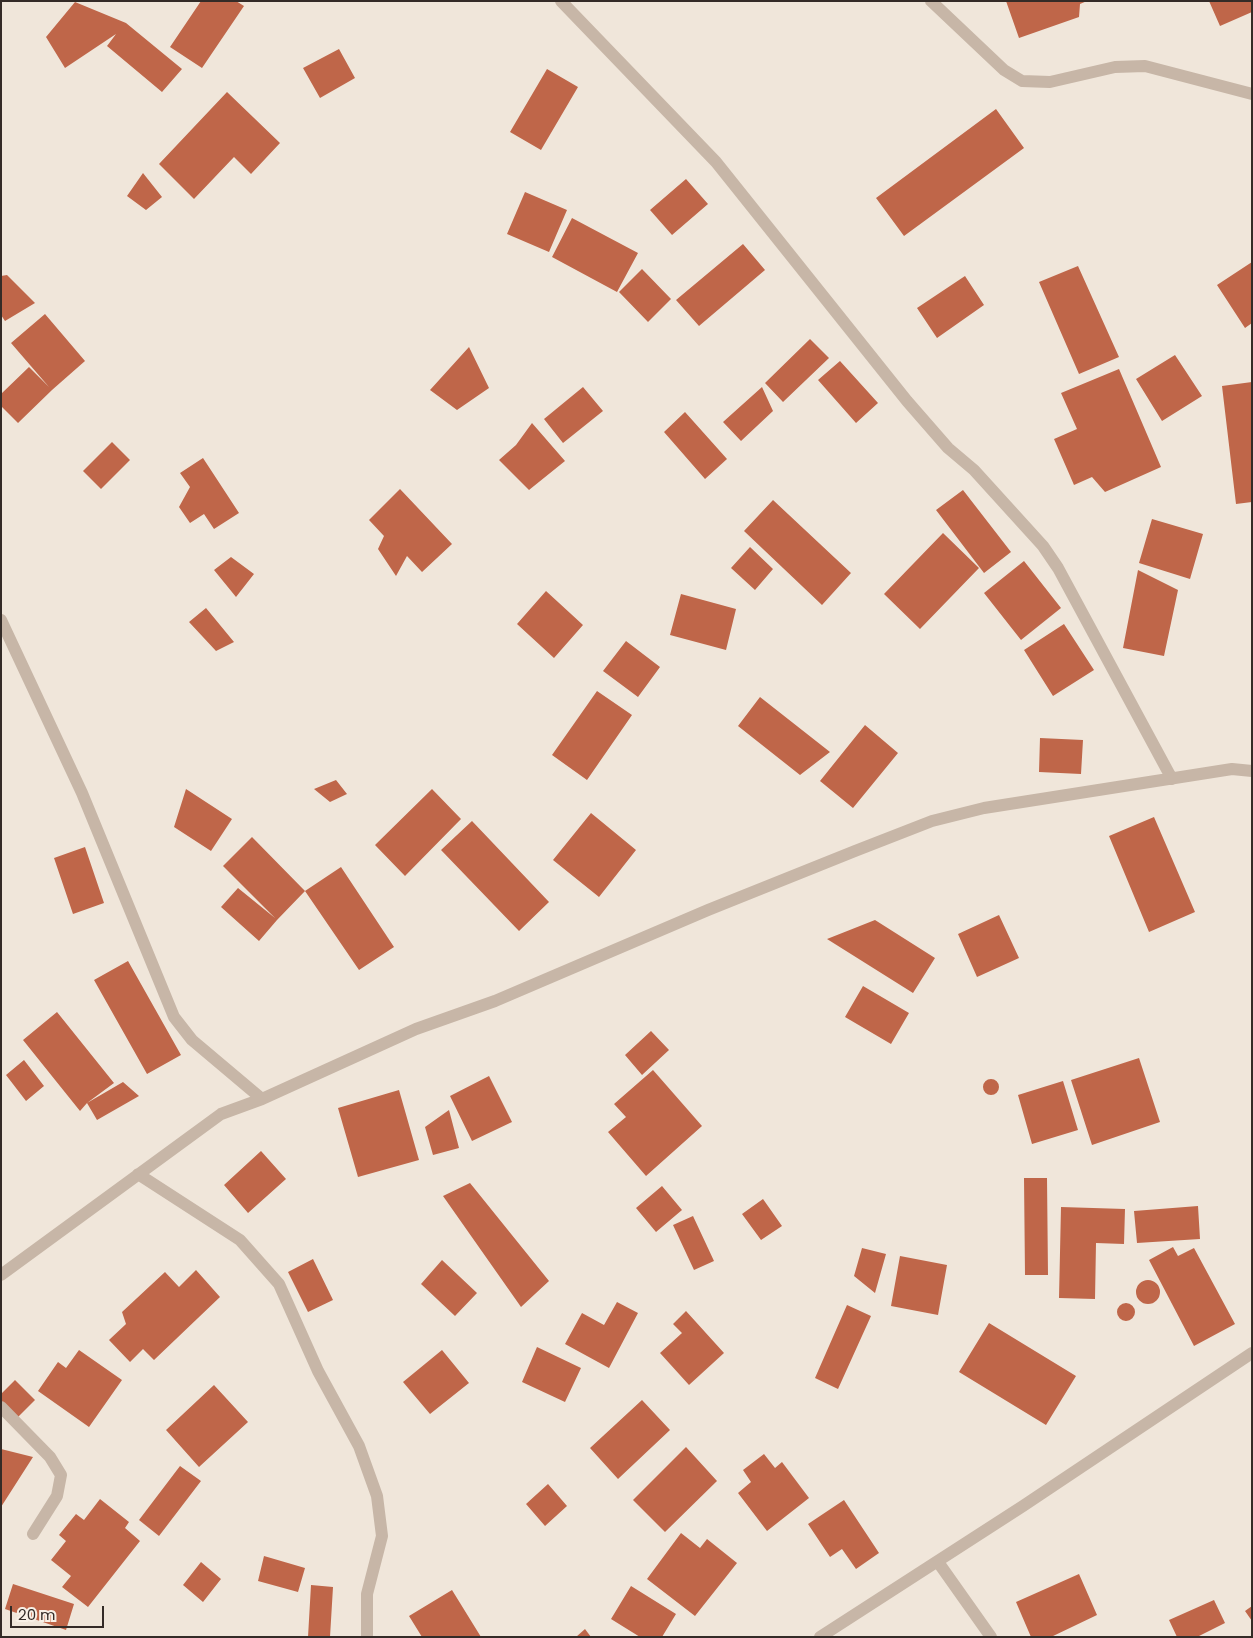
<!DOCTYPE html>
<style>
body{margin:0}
#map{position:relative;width:1253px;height:1638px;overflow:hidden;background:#f0e6da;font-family:Poppins,sans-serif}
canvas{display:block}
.frame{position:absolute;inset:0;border:2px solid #342b27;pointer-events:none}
.scale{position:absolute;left:10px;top:1606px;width:94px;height:22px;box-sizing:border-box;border:2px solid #342b27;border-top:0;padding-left:6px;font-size:15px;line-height:18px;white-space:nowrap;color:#342b27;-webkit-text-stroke:4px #f8f0e6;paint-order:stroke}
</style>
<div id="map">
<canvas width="1253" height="1638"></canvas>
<div class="frame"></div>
<div class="scale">20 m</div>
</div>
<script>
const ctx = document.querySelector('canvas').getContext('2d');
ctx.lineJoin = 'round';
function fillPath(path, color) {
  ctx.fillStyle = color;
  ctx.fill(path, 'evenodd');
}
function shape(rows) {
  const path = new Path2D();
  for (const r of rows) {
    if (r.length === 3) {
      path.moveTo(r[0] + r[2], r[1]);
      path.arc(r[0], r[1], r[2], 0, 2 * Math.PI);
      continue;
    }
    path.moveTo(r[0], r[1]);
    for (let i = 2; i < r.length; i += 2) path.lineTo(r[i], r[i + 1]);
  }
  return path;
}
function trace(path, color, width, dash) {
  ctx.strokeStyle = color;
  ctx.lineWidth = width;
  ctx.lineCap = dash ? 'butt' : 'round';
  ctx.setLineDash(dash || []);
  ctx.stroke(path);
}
const building = shape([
 [201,1,236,1,244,6,202,68,170,47],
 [1006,1,1087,1,1080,4,1079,17,1019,38],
 [1209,1,1252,1,1252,12,1220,26],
 [75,2,126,23,182,69,162,92,107,46,116,34,65,68,46,37],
 [339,49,355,78,320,98,303,68],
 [547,69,578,87,541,150,510,132],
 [227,92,280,143,251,174,234,157,194,199,159,164],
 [996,109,1024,148,904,236,876,198],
 [143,173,162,197,146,210,127,196],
 [686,179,708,204,672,235,650,210],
 [525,192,567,210,549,252,507,234],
 [572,218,638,253,617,292,552,257],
 [743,244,765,270,699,326,676,300],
 [1252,262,1252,323,1245,328,1217,285],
 [1078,266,1119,357,1079,374,1039,282],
 [642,269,671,299,648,322,619,292],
 [7,275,35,303,5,321,1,315,1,276],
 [965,276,984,305,937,338,917,308],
 [45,314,85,361,52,390,18,423,1,406,1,394,29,367,49,387,11,343],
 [810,339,829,358,783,402,765,383],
 [469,347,489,388,457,410,430,390],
 [1175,355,1202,396,1162,421,1136,379],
 [840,361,878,403,856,423,818,380],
 [1119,369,1161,467,1105,492,1092,477,1074,485,1054,439,1077,429,1061,393],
 [1252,382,1252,502,1236,504,1222,386],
 [583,387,603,411,563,443,544,419],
 [762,387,773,411,741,441,723,422],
 [685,412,727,459,705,479,664,432],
 [532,423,565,461,529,490,499,460,516,445],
 [112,442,130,460,101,489,83,471],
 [203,458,239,513,214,529,204,514,190,523,179,507,190,487,180,473],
 [400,489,452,544,422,572,407,556,396,576,378,549,384,536,369,520],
 [963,490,1011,552,984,573,936,510],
 [773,500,851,573,822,605,744,531],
 [1152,519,1203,534,1190,579,1139,563],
 [943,533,979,568,920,629,884,594],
 [750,547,773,569,755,590,731,568],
 [231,557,254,574,236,597,214,570],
 [1024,561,1061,608,1021,640,984,593],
 [1138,570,1178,590,1164,656,1123,648],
 [546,591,583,625,554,658,517,624],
 [681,594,736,609,726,650,670,635],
 [206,608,234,642,216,651,189,622],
 [1064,624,1094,670,1053,696,1024,650],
 [626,641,660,667,638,697,603,671],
 [597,691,632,715,587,780,552,755],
 [760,697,830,752,800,775,738,726],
 [865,725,898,753,853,808,820,781],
 [1040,738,1083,740,1081,774,1039,772],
 [336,780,347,794,330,802,314,789],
 [186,789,232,819,211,851,174,827],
 [432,789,461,819,405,876,375,845],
 [591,813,636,850,599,897,553,860],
 [1154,817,1195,912,1149,932,1109,836],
 [472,821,549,902,519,931,441,850],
 [252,837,305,891,277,920,259,941,221,907,238,888,275,918,223,866],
 [85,847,104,903,73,914,54,858],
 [341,867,394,947,359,970,305,891],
 [999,915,1019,958,977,977,958,934],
 [875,920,935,958,913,993,827,939],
 [128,961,181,1055,147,1074,94,980],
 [863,986,909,1013,891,1044,845,1017],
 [57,1012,114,1083,87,1103,80,1111,23,1040],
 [651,1031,669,1050,642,1075,625,1055],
 [1139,1058,1160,1122,1092,1145,1071,1080],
 [24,1060,44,1086,26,1101,6,1075],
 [653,1070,702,1126,646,1176,608,1132,626,1117,614,1104],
 [489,1076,512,1122,472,1141,450,1096],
 [991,1087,8],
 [1063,1081,1078,1130,1032,1144,1018,1095],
 [123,1082,139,1096,97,1120,87,1103],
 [399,1090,419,1160,358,1177,338,1108],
 [449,1110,459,1148,433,1155,425,1127],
 [261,1151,286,1179,248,1213,224,1185],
 [1024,1178,1047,1178,1048,1275,1025,1275],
 [470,1183,549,1281,521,1307,443,1196],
 [662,1186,682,1210,656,1232,636,1208],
 [763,1199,782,1226,761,1240,742,1214],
 [1198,1206,1200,1239,1137,1243,1134,1211],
 [1061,1207,1125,1209,1124,1244,1096,1243,1095,1299,1059,1298],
 [693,1216,714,1261,694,1270,673,1225],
 [1173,1247,1178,1256,1194,1248,1235,1324,1194,1346,1149,1260],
 [862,1248,886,1254,875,1293,854,1276],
 [900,1256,947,1265,938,1315,891,1306],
 [313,1259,333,1300,308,1312,288,1272],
 [442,1260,477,1293,455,1316,421,1284],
 [196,1270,220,1297,154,1360,143,1349,130,1362,109,1340,126,1324,122,1312,165,1272,179,1287],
 [1148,1292,12],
 [617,1302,638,1313,609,1368,565,1344,582,1313,604,1325],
 [1126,1312,9],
 [847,1305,871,1316,838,1389,815,1378],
 [686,1311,724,1353,689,1385,660,1353,682,1333,673,1324],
 [989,1323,1076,1376,1046,1425,959,1372],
 [537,1347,581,1368,565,1402,522,1382],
 [79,1350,122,1380,89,1427,38,1391,58,1362,66,1368],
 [442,1350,469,1383,430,1414,403,1382],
 [15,1380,35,1400,18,1417,1,1401,1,1394],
 [214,1385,248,1422,199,1467,166,1430],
 [642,1400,670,1430,618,1479,590,1448],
 [686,1447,717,1481,665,1532,633,1500],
 [1,1449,33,1457,1,1507],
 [764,1454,775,1468,782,1462,809,1498,767,1531,738,1493,751,1482,743,1470],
 [180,1466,201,1481,159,1536,139,1520],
 [548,1484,567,1506,545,1526,526,1504],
 [100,1499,129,1522,125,1528,140,1541,88,1607,62,1587,71,1576,51,1560,66,1541,59,1535,76,1514,84,1520],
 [844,1500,879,1553,856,1569,842,1549,830,1557,808,1524],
 [681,1533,700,1548,707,1539,737,1563,695,1616,647,1579],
 [264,1556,305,1568,298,1592,258,1581],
 [201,1562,221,1579,203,1602,183,1585],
 [1079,1574,1097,1615,1051,1637,1031,1637,1016,1602],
 [13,1584,74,1604,66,1630,5,1609],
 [311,1585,333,1587,330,1637,308,1637],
 [631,1586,676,1614,662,1637,640,1637,611,1619],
 [452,1590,481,1637,422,1637,409,1616],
 [1214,1600,1225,1623,1197,1637,1177,1637,1169,1620],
 [1252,1606,1252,1621,1245,1611],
 [585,1629,591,1637,576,1637]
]);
const minor = shape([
 [561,1,716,162,907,401,948,448,974,470,1043,546,1058,568,1172,779],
 [931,1,1004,70,1022,81,1050,82,1115,67,1145,66,1252,94],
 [1,620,82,793,174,1017,192,1040,262,1099],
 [138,1174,240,1240,279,1284,318,1371,359,1446,377,1496,382,1536,367,1594,367,1637],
 [1,1275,221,1114,262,1099,416,1029,495,1001,708,910,855,851,932,821,984,808,1232,769,1252,771],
 [1,1407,50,1457,61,1475,57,1496,33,1534],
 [938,1562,991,1637],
 [820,1637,1023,1506,1252,1353]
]);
fillPath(building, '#bf6649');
trace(minor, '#c7b6a7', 12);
</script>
